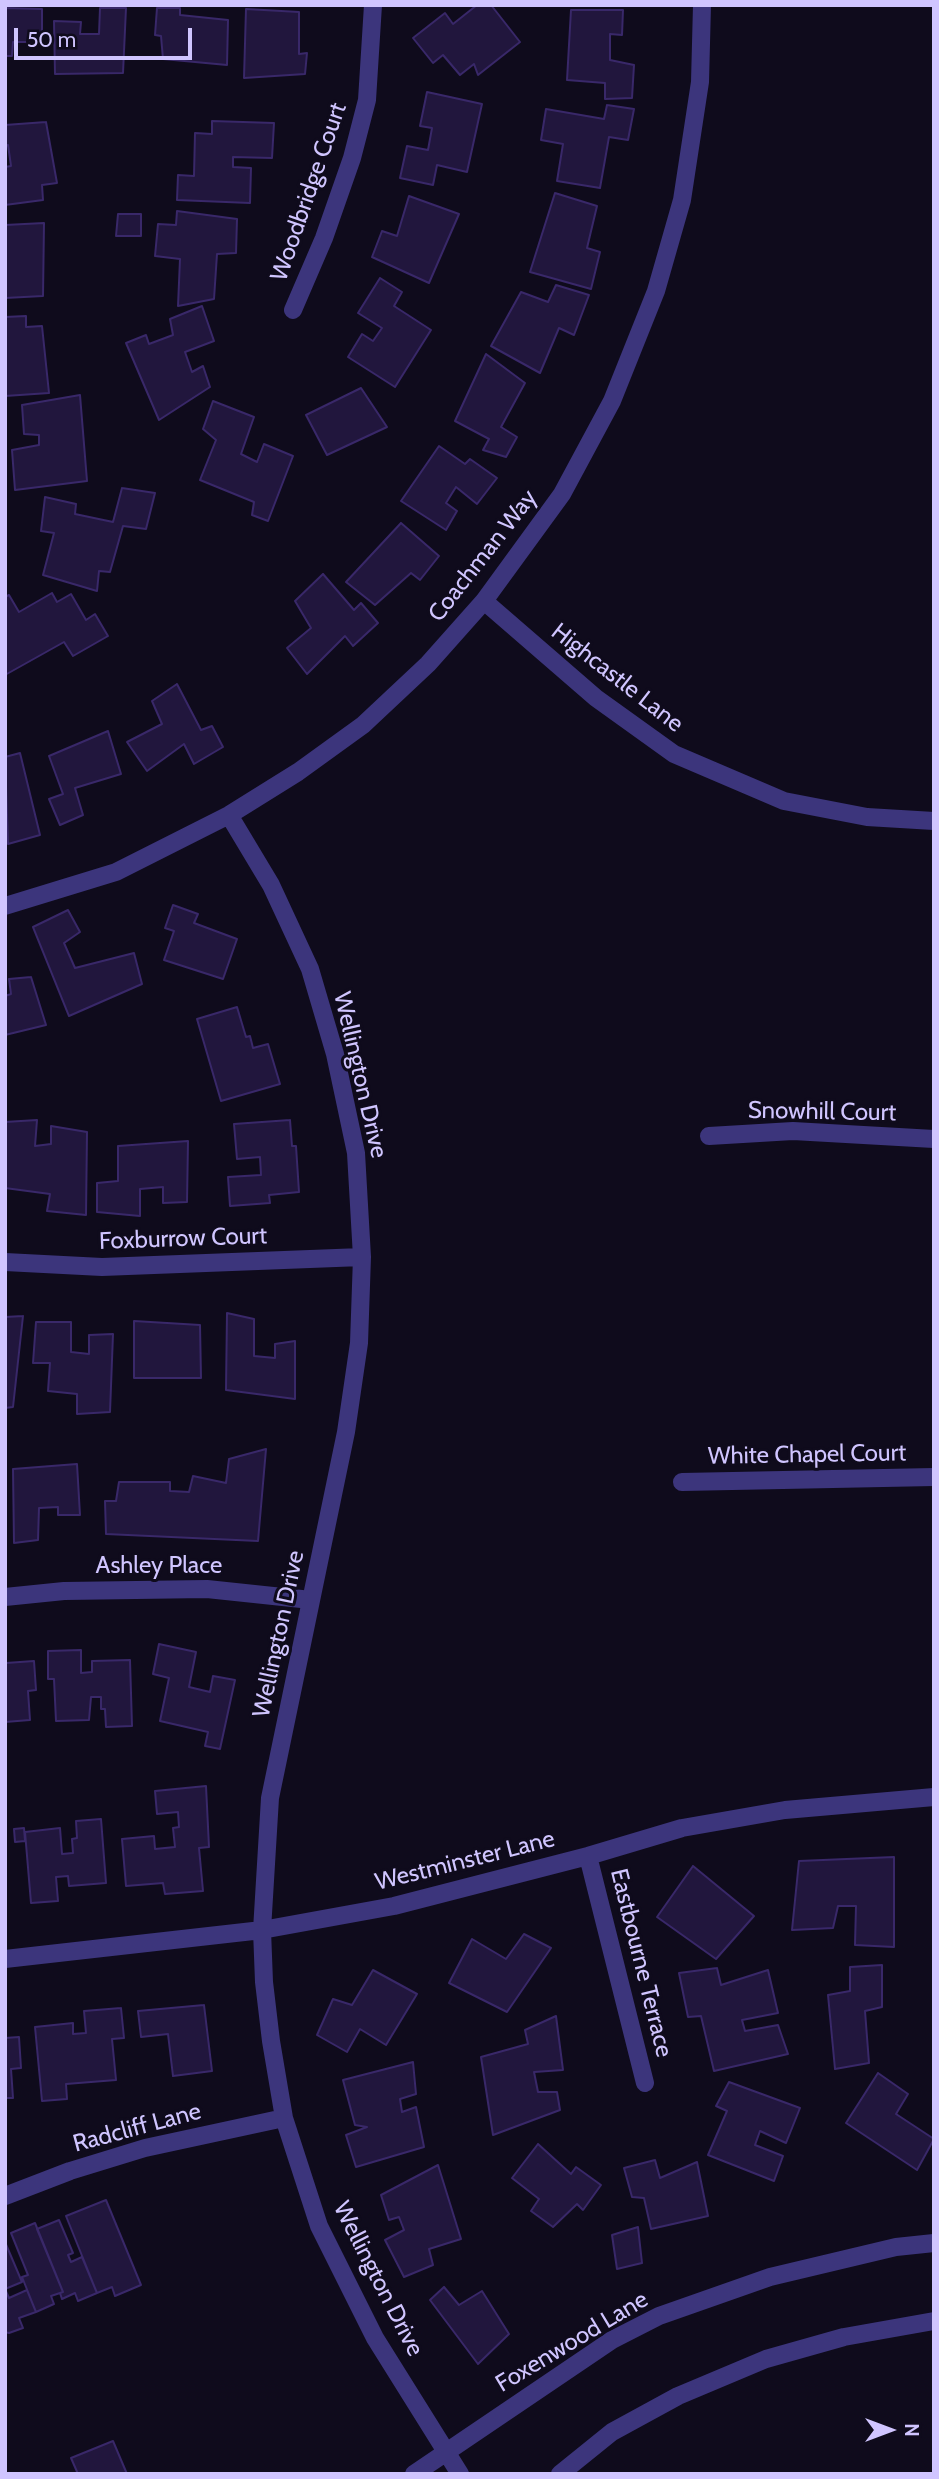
<!DOCTYPE html>
<style>
body{margin:0}
#map{position:relative;width:939px;height:2479px;overflow:hidden;background:#0f0b1c;font-family:Cabin,sans-serif}
canvas{display:block}
.frame{position:absolute;inset:0;border:7px solid #d0c5ff;pointer-events:none}
.north{position:absolute;left:855px;top:2395px;width:70px;height:70px;-webkit-text-stroke:5px #0f0b1c;paint-order:stroke;rotate:90deg;font-size:19px;font-weight:700;line-height:28px;text-align:center;color:#d0c5ff}
.north::after{content:'';display:block;margin:auto;width:24px;height:32px;background:#d0c5ff;clip-path:polygon(50% 0,100% 100%,50% 72%,0 100%)}
.scale{position:absolute;left:14px;top:28px;width:178px;height:32px;box-sizing:border-box;border:4px solid #d0c5ff;border-top:0;padding-left:9px;font-size:21px;line-height:24px;white-space:nowrap;color:#d0c5ff;-webkit-text-stroke:5px #0f0b1c;paint-order:stroke}
</style>
<div id="map">
<canvas width="939" height="2479"></canvas>
<div class="frame"></div>
<div class="north">N</div>
<div class="scale">50 m</div>
</div>
<script>
const ctx = document.querySelector('canvas').getContext('2d');
ctx.lineJoin = 'round';
function fillPath(path, color) {
  ctx.fillStyle = color;
  ctx.fill(path, 'evenodd');
}
function shape(rows) {
  const path = new Path2D();
  for (const r of rows) {
    path.moveTo(r[0], r[1]);
    for (let i = 2; i < r.length; i += 2) path.lineTo(r[i], r[i + 1]);
  }
  return path;
}
function trace(path, color, width, dash) {
  ctx.strokeStyle = color;
  ctx.lineWidth = width;
  ctx.lineCap = dash ? 'butt' : 'round';
  ctx.setLineDash(dash || []);
  ctx.stroke(path);
}
function label(font, color, halo, rows, align = 'center') {
  ctx.font = font + ' Cabin,sans-serif';
  ctx.lineWidth = 6;
  ctx.setLineDash([]);
  ctx.textBaseline = 'middle';
  ctx.strokeStyle = halo;
  ctx.fillStyle = color;
  for (const [text, x, y, turn = 0] of rows) {
    ctx.save();
    ctx.translate(x, y);
    ctx.rotate((+turn || 0) * Math.PI / 180);
    ctx.textAlign = isNaN(turn) ? turn : align;
    if (halo) ctx.strokeText(text, 0, 0);
    ctx.fillText(text, 0, 0);
    ctx.restore();
  }
}
const building = shape([
 [477,5,491,5,520,42,478,75,474,64,460,75,443,55,433,63,413,38,445,13,453,24,477,5],
 [5,8,42,9,42,42,13,42,12,56,5,56,5,8],
 [100,8,126,8,123,73,55,74,54,21,81,22,80,34,99,34,100,8],
 [157,8,180,8,180,15,228,20,227,65,163,59,161,36,155,35,157,8],
 [246,9,299,12,299,54,307,53,305,74,244,78,246,9],
 [571,10,623,10,622,35,610,34,610,60,634,65,632,98,605,99,605,83,567,80,571,10],
 [427,92,482,104,467,172,437,165,433,185,400,178,407,146,428,150,432,128,420,126,427,92],
 [607,105,634,109,628,140,609,137,600,188,557,181,563,144,541,140,546,109,604,119,607,105],
 [212,121,274,123,272,158,233,157,233,167,251,168,250,203,177,200,178,175,194,176,195,133,212,134,212,121],
 [46,122,57,183,42,185,43,200,5,205,5,167,11,166,8,145,5,146,5,125,46,122],
 [555,193,597,206,587,248,600,252,591,289,530,272,555,193],
 [409,196,459,214,429,283,372,257,382,231,397,236,409,196],
 [177,211,237,219,236,253,217,254,214,299,178,306,180,259,155,256,158,224,176,225,177,211],
 [118,214,141,214,141,236,116,236,118,214],
 [44,223,43,296,5,298,5,225,44,223],
 [380,278,402,292,394,306,431,330,395,387,348,357,362,334,373,341,382,328,358,313,380,278],
 [556,285,589,295,574,335,559,328,540,373,491,346,521,292,548,302,556,285],
 [202,306,214,341,185,352,192,372,203,366,210,387,159,420,126,343,146,335,149,344,173,335,170,319,202,306],
 [26,316,26,327,42,326,49,393,5,396,5,317,26,316],
 [486,354,525,383,501,427,517,437,506,457,483,450,489,439,455,421,486,354],
 [361,388,387,427,327,455,306,415,361,388],
 [80,395,87,481,15,490,12,450,39,445,39,435,24,434,22,405,80,395],
 [213,401,254,417,241,454,257,462,264,444,293,456,268,521,252,515,254,502,200,480,216,440,203,429,213,401],
 [439,446,465,464,470,459,497,478,477,504,456,487,446,503,457,511,446,530,401,501,439,446],
 [122,488,155,493,146,529,123,526,110,572,99,571,97,591,43,575,54,533,41,531,45,497,76,504,75,514,113,522,122,488],
 [401,523,439,556,420,580,411,573,375,605,346,582,401,523],
 [323,574,354,610,361,603,378,623,353,646,345,636,307,674,287,648,311,628,295,601,323,574],
 [52,593,57,602,71,594,86,620,95,614,108,636,73,656,64,642,5,675,5,597,9,595,19,612,52,593],
 [177,684,201,730,212,726,223,747,194,764,184,744,147,771,127,742,162,724,152,701,177,684],
 [108,731,121,774,75,788,83,815,60,825,49,799,63,794,49,756,108,731],
 [20,753,40,835,8,844,5,757,20,753],
 [173,905,198,914,194,923,237,939,223,979,164,960,174,931,165,928,173,905],
 [68,910,80,932,64,943,75,968,134,953,142,984,69,1016,33,927,68,910],
 [31,977,46,1025,5,1035,5,996,11,994,9,979,31,977],
 [237,1007,246,1037,250,1036,253,1048,268,1044,280,1084,221,1101,197,1019,237,1007],
 [37,1120,35,1146,51,1144,51,1126,87,1132,86,1215,47,1211,50,1194,5,1188,5,1122,37,1120],
 [290,1120,292,1146,296,1146,299,1192,269,1195,270,1203,230,1206,228,1177,261,1175,260,1157,237,1159,234,1124,290,1120],
 [188,1141,187,1202,163,1203,163,1187,140,1189,140,1216,97,1212,97,1183,118,1181,118,1146,188,1141],
 [227,1313,254,1319,254,1356,275,1358,275,1344,295,1341,295,1399,226,1390,227,1313],
 [23,1316,13,1407,5,1408,5,1317,23,1316],
 [134,1321,200,1325,201,1378,134,1378,134,1321],
 [36,1322,71,1322,71,1352,89,1354,89,1335,113,1334,110,1412,77,1414,77,1394,48,1391,50,1363,33,1363,36,1322],
 [266,1449,258,1541,106,1534,105,1501,116,1501,119,1482,170,1482,170,1491,189,1492,193,1476,226,1483,229,1459,266,1449],
 [77,1464,80,1515,58,1515,58,1507,39,1508,38,1540,14,1543,13,1469,77,1464],
 [159,1644,196,1652,189,1687,210,1692,213,1676,235,1680,220,1749,205,1746,208,1732,160,1721,169,1678,153,1674,159,1644],
 [81,1650,81,1673,92,1672,92,1661,130,1660,132,1726,106,1727,105,1709,101,1709,101,1697,91,1697,89,1720,56,1721,54,1679,48,1679,48,1651,81,1650],
 [34,1661,36,1690,28,1691,30,1720,5,1722,6,1663,34,1661],
 [206,1786,209,1847,199,1848,203,1891,165,1894,163,1883,126,1886,122,1839,154,1836,155,1849,175,1847,173,1828,179,1827,178,1812,157,1814,155,1791,206,1786],
 [101,1819,106,1883,69,1886,68,1876,56,1877,58,1901,31,1903,25,1832,60,1828,62,1854,73,1853,72,1839,77,1838,76,1821,101,1819],
 [24,1828,25,1841,15,1842,14,1829,24,1828],
 [894,1857,894,1947,855,1945,856,1906,838,1906,833,1928,792,1930,799,1861,894,1857],
 [693,1866,754,1916,716,1959,657,1917,693,1866],
 [524,1934,551,1948,507,2012,449,1983,472,1939,506,1959,524,1934],
 [882,1965,882,2007,865,2011,869,2063,835,2069,828,1995,850,1991,850,1967,882,1965],
 [717,1968,721,1985,768,1970,778,2013,742,2020,745,2031,778,2025,788,2054,714,2071,701,2016,688,2017,679,1973,717,1968],
 [373,1970,417,1994,386,2045,360,2029,347,2052,317,2035,333,1999,352,2005,373,1970],
 [204,2005,212,2071,173,2076,168,2034,141,2037,138,2011,204,2005],
 [121,2008,124,2038,112,2039,116,2080,66,2084,67,2099,42,2101,35,2027,73,2023,73,2034,86,2033,84,2011,121,2008],
 [556,2016,563,2070,534,2072,538,2092,557,2092,560,2110,493,2135,481,2057,528,2044,525,2030,556,2016],
 [19,2037,21,2068,11,2069,13,2098,5,2098,5,2038,19,2037],
 [413,2062,416,2094,400,2099,402,2112,416,2107,424,2147,356,2167,346,2135,367,2127,355,2125,343,2080,413,2062],
 [878,2073,908,2094,896,2114,934,2139,917,2170,846,2123,878,2073],
 [729,2082,800,2108,786,2143,760,2131,755,2145,783,2156,774,2181,708,2155,727,2111,716,2106,729,2082],
 [538,2144,571,2174,576,2167,601,2185,583,2210,577,2204,553,2227,531,2211,539,2199,512,2178,538,2144],
 [655,2160,660,2178,697,2162,708,2216,651,2229,644,2198,632,2197,624,2168,655,2160],
 [438,2165,461,2239,429,2249,433,2265,404,2277,385,2240,404,2230,399,2217,389,2220,381,2195,438,2165],
 [106,2200,141,2285,115,2296,112,2287,97,2293,66,2216,106,2200],
 [59,2220,73,2253,68,2255,71,2262,82,2257,97,2293,78,2301,75,2293,62,2299,60,2293,63,2292,37,2229,59,2220],
 [35,2223,63,2292,51,2296,54,2304,36,2312,22,2277,28,2275,11,2233,35,2223],
 [638,2227,642,2263,617,2269,612,2235,638,2227],
 [5,2242,22,2282,5,2289,9,2298,27,2290,36,2312,19,2318,23,2328,9,2333,5,2332,5,2242],
 [444,2287,459,2305,482,2291,509,2334,478,2364,430,2300,444,2287],
 [113,2441,127,2474,78,2474,71,2458,113,2441]
]);
const minor = shape([
 [293,310,324,238,352,158,367,100,373,5],
 [484,601,596,698,674,754,784,801,867,817,934,821],
 [229,815,271,885,310,969,335,1054,356,1153,362,1257,359,1343,346,1432,270,1798,262,1930,264,1982,271,2041,284,2118,319,2226,375,2338,460,2474],
 [5,906,116,872,229,815,298,772,363,725,428,664,484,601,562,494,612,401,656,291,682,200,700,82,702,5],
 [709,1136,793,1131,934,1139],
 [5,1262,102,1267,362,1257],
 [682,1482,934,1477],
 [5,1597,64,1591,207,1589,311,1600],
 [588,1856,645,2083],
 [5,1959,262,1930,394,1906,588,1856,682,1828,785,1810,934,1797],
 [5,2196,70,2171,145,2148,284,2118],
 [414,2474,612,2340,659,2316,770,2277,896,2247,934,2243],
 [560,2474,612,2432,678,2396,766,2359,844,2337,934,2321]
]);
const streetNames = [
 ["Woodbridge Court",309,192,-71],
 ["Coachman Way",483,556,-52],
 ["Highcastle Lane",617,678,38],
 ["Wellington Drive",360,1075,77],
 ["Snowhill Court",822,1112,1],
 ["Foxburrow Court",183,1239,-2],
 ["White Chapel Court",807,1455,-1],
 ["Ashley Place",159,1566],
 ["Wellington Drive",279,1634,-78],
 ["Westminster Lane",465,1861,-14],
 ["Eastbourne Terrace",641,1963,76],
 ["Radcliff Lane",137,2128,-15],
 ["Wellington Drive",378,2279,63],
 ["Foxenwood Lane",572,2342,-31]
];
fillPath(building, '#21163d');
trace(building, '#392869', 2);
trace(minor, '#3c357c', 18);
label('24px', '#d0c5ff', '#0f0b1c', streetNames);
</script>
